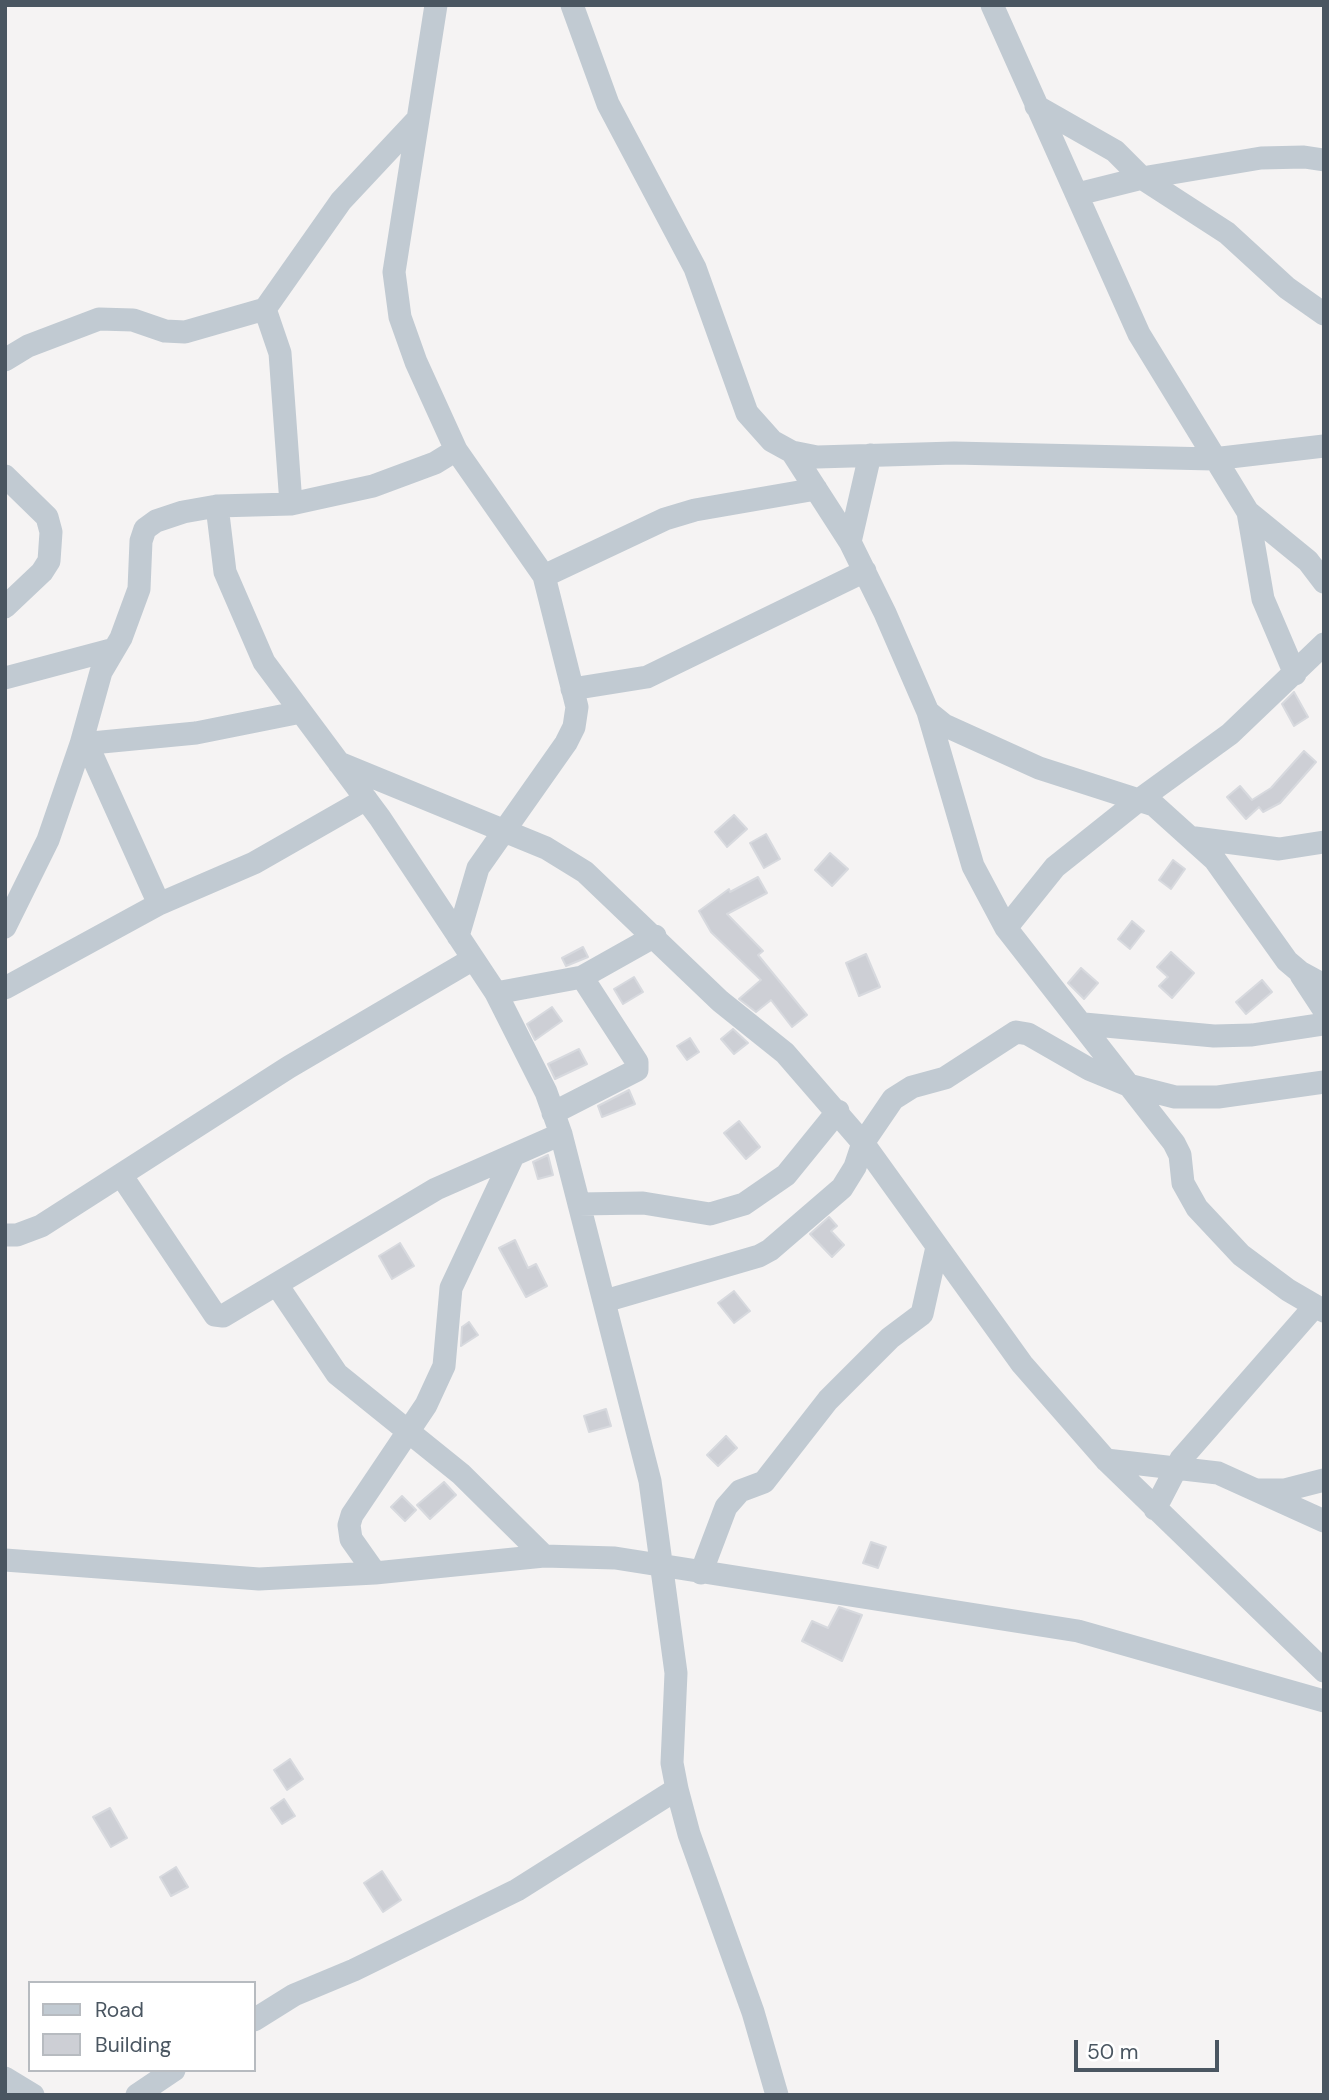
<!DOCTYPE html>
<style>
body{margin:0}
#map{position:relative;width:1329px;height:2100px;overflow:hidden;background:#f5f3f3;font-family:"DM Sans",sans-serif}
canvas{display:block}
.frame{position:absolute;inset:0;border:7px solid #4a5661;pointer-events:none}
.legend{position:absolute;left:28px;top:1981px;width:228px;height:91px;box-sizing:border-box;background:#fff;border:2px solid #b7bbc0;margin:0;padding:9px 12px;list-style:none;font-size:21px;color:#4a5661}
.legend li{display:flex;align-items:center;gap:14px;height:35px}
.legend b{width:35px;border:2px solid #b7bbc0}
.scale{position:absolute;left:1074px;top:2040px;width:145px;height:32px;box-sizing:border-box;border:4px solid #4a5661;border-top:0;padding-left:9px;font-size:21px;line-height:24px;white-space:nowrap;color:#4a5661;-webkit-text-stroke:5px #fff;paint-order:stroke}
</style>
<div id="map">
<canvas width="1329" height="2100"></canvas>
<div class="frame"></div>
<ul class="legend">
<li><b style="height:9px;background:#c1cad2"></b>Road</li>
<li><b style="height:19px;background:#cdcfd5"></b>Building</li>
</ul>
<div class="scale">50 m</div>
</div>
<script>
const ctx = document.querySelector('canvas').getContext('2d');
ctx.lineJoin = 'round';
function fillPath(path, color) {
  ctx.fillStyle = color;
  ctx.fill(path, 'evenodd');
}
function shape(rows) {
  const path = new Path2D();
  for (const r of rows) {
    path.moveTo(r[0], r[1]);
    for (let i = 2; i < r.length; i += 2) path.lineTo(r[i], r[i + 1]);
  }
  return path;
}
function trace(path, color, width, dash) {
  ctx.strokeStyle = color;
  ctx.lineWidth = width;
  ctx.lineCap = dash ? 'butt' : 'round';
  ctx.setLineDash(dash || []);
  ctx.stroke(path);
}
const building = shape([
 [1294,692,1308,717,1294,726,1282,704,1294,692],
 [1304,751,1316,762,1280,803,1263,812,1259,807,1246,819,1227,797,1240,786,1252,800,1271,788,1304,751],
 [734,815,747,829,727,847,715,832,734,815],
 [766,834,780,859,764,868,750,843,766,834],
 [830,853,848,869,832,886,815,870,830,853],
 [1173,860,1185,869,1171,889,1159,880,1173,860],
 [758,877,767,893,727,914,763,951,758,955,807,1015,792,1027,771,1000,756,1012,739,999,761,980,711,932,699,911,729,889,730,892,758,877],
 [1132,921,1144,931,1130,949,1118,939,1132,921],
 [583,947,588,957,566,966,562,958,583,947],
 [1171,952,1194,973,1172,998,1159,986,1168,977,1157,967,1171,952],
 [866,954,880,987,859,996,846,963,866,954],
 [1081,968,1098,983,1084,999,1068,983,1081,968],
 [634,977,643,992,623,1004,614,989,634,977],
 [1262,980,1272,992,1246,1014,1236,1002,1262,980],
 [552,1007,562,1021,535,1040,527,1024,552,1007],
 [733,1029,748,1043,734,1054,721,1039,733,1029],
 [690,1038,699,1052,687,1060,677,1046,690,1038],
 [579,1049,587,1064,555,1079,548,1064,579,1049],
 [629,1090,635,1104,602,1117,598,1106,629,1090],
 [739,1121,760,1147,746,1159,724,1133,739,1121],
 [548,1155,553,1175,538,1179,533,1162,548,1155],
 [829,1217,837,1226,831,1231,844,1245,832,1257,810,1234,829,1217],
 [515,1240,528,1268,536,1264,547,1286,526,1297,499,1248,515,1240],
 [400,1243,414,1266,392,1279,379,1256,400,1243],
 [734,1291,750,1311,734,1323,718,1303,734,1291],
 [469,1322,478,1335,461,1346,462,1327,469,1322],
 [606,1409,611,1426,589,1432,584,1416,606,1409],
 [726,1436,737,1448,718,1466,707,1455,726,1436],
 [444,1482,456,1495,430,1519,417,1505,444,1482],
 [402,1496,416,1510,405,1521,391,1507,402,1496],
 [871,1542,886,1547,878,1568,863,1563,871,1542],
 [839,1607,862,1615,842,1661,802,1641,812,1621,828,1628,839,1607],
 [290,1759,303,1779,287,1790,274,1770,290,1759],
 [284,1799,295,1816,282,1824,271,1808,284,1799],
 [110,1808,127,1838,111,1847,93,1817,110,1808],
 [176,1867,188,1887,171,1896,160,1877,176,1867],
 [382,1871,401,1900,383,1912,364,1883,382,1871]
]);
const minor = shape([
 [436,5,394,272,400,317,416,362,456,450,544,576,577,707,574,727,566,743,478,868,458,936],
 [572,5,608,104,695,268,747,413,772,441,792,452,817,457,954,453,1213,459,1324,446],
 [992,5,1139,334,1248,512,1308,561,1324,582],
 [1036,106,1115,151,1142,178,1227,233,1287,288,1324,314],
 [1078,194,1142,178,1261,158,1304,157,1324,160],
 [5,360,28,346,99,319,133,320,165,331,185,332,265,309],
 [792,452,850,542,885,613,928,712,944,725,1039,768,1154,805,1215,860,1287,961,1300,972,1324,985],
 [5,476,47,517,51,532,49,561,42,572,5,607],
 [291,504,280,353,265,309,341,201,415,122],
 [217,506,225,572,264,662,380,818,496,993,546,1092,561,1134,650,1481,676,1673,672,1763,677,1789,689,1834,753,2012,777,2095],
 [1248,512,1263,599,1295,674],
 [850,542,870,455],
 [544,576,665,519,695,510,816,489],
 [5,678,114,649],
 [572,689,647,677,865,571],
 [928,712,973,866,1006,928,1174,1143,1180,1155,1183,1183,1197,1208,1241,1255,1288,1290,1324,1311],
 [81,744,196,733,301,712],
 [87,744,159,904],
 [339,763,546,848,585,872,720,1001,785,1053,863,1143,1022,1364,1106,1460,1324,1671],
 [1195,838,1279,849,1324,842],
 [5,927,48,840,81,744,101,672,121,638,139,589,141,541,145,529,156,521,183,512,217,506,291,504,373,486,435,463,456,450],
 [1006,928,1055,867,1139,800,1230,734,1324,644],
 [1301,975,1324,1010],
 [5,988,159,904,254,863,366,799],
 [496,993,582,977,655,936],
 [1084,1024,1214,1036,1252,1035,1324,1024],
 [553,1113,637,1070,637,1062,582,977],
 [121,1175,215,1315,223,1316,436,1189,561,1134],
 [579,1204,643,1203,710,1214,744,1204,786,1175,838,1111],
 [5,1235,17,1235,41,1226,289,1067,473,959],
 [277,1285,337,1374,461,1474,544,1556],
 [605,1301,759,1256,770,1250,842,1188,855,1167,863,1143,893,1099,912,1087,945,1078,1016,1032,1028,1034,1089,1069,1128,1085,1175,1097,1218,1097,1324,1082],
 [1106,1460,1218,1473,1324,1521],
 [1259,1490,1285,1490,1324,1480],
 [1155,1509,1181,1459,1315,1306],
 [5,1560,259,1579,375,1573,544,1556,615,1558,1078,1631,1324,1701],
 [375,1573,351,1539,349,1525,352,1515,426,1405,444,1366,451,1288,513,1156],
 [701,1573,726,1507,740,1491,764,1482,828,1400,890,1338,922,1314,937,1247],
 [254,2020,294,1995,354,1970,517,1890,677,1789],
 [5,2078,33,2095],
 [137,2095,174,2070]
]);
fillPath(building, '#cdcfd5');
trace(building, '#d7d9de', 2);
trace(minor, '#c1cad2', 23);
</script>
